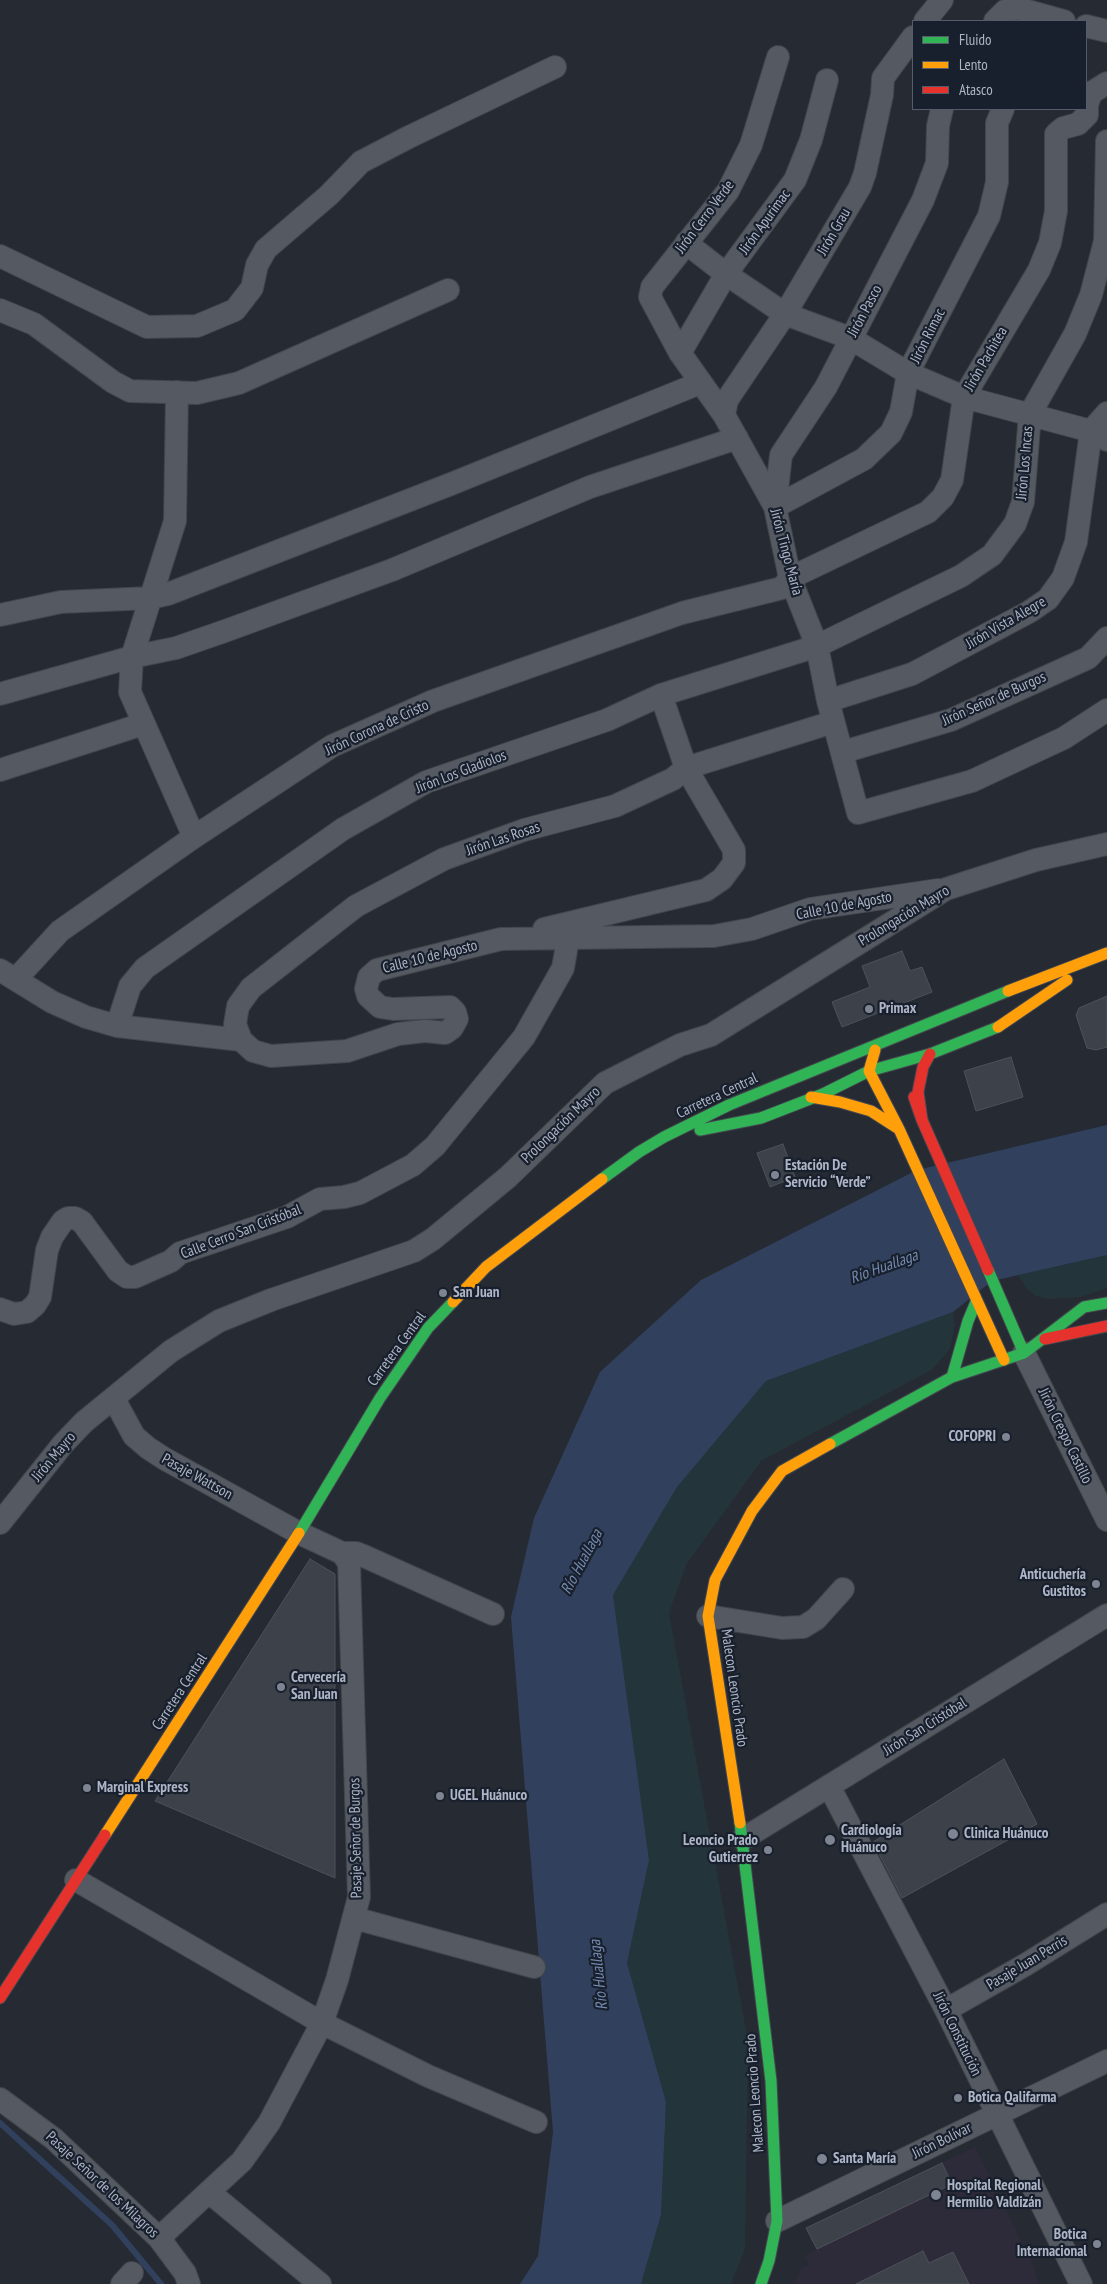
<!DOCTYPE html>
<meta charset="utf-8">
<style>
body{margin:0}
#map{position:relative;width:1107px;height:2284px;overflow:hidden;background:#262a32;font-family:"PT Sans Narrow",sans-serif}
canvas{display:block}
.legend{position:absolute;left:912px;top:20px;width:175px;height:90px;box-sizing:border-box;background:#19202d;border:1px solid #545c6a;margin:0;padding:6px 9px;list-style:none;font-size:15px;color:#adb5c6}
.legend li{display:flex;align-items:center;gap:10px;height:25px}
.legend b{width:25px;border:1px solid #545c6a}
</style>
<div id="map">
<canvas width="1107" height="2284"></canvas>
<ul class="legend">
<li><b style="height:6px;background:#30b455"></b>Fluido</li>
<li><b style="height:6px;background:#ff9f0a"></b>Lento</li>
<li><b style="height:6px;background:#e5322d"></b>Atasco</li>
</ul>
</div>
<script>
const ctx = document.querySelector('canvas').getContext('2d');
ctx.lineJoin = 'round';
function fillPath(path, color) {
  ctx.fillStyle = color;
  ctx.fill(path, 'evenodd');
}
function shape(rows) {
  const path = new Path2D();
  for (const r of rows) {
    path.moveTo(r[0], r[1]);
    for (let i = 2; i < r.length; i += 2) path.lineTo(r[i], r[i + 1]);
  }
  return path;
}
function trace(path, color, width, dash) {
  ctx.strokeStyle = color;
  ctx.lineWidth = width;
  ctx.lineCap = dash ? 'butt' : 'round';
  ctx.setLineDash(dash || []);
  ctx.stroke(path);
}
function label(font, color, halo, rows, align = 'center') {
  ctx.font = font + ' "PT Sans Narrow",sans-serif';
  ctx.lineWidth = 4.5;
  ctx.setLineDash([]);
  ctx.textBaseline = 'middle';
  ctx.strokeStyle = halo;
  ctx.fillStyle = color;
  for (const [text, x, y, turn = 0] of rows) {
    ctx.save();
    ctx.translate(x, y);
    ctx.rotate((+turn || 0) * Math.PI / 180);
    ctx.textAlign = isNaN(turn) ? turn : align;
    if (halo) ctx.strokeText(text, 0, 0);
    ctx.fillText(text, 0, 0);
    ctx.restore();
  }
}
const medical = shape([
 [975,2147,1034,2267,1039,2284,794,2284,801,2268,809,2264,805,2256,816,2249,806,2228]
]);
const green = shape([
 [1107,1255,1107,1288,1081,1297,1048,1299,1036,1296,1026,1288,1018,1275],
 [953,1312,955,1325,950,1349,933,1369,761,1461,686,1565,669,1613,748,2041,745,2249,731,2284,641,2284,661,2215,666,2102,627,1963,649,1860,613,1595,677,1487,766,1381]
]);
const water = shape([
 [1107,1125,1107,1255,992,1281,953,1312,766,1381,677,1487,613,1595,649,1860,627,1963,666,2102,661,2215,641,2284,520,2284,538,2256,553,2132,511,1617,534,1518,600,1372,701,1280,917,1170]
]);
const stream = shape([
 [0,2123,112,2225,161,2284]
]);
const building = shape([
 [902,951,910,971,922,967,932,992,842,1027,832,1002,870,987,862,966,902,951],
 [1107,996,1107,1047,1096,1050,1087,1048,1076,1015,1079,1008,1107,996],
 [1011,1057,1023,1097,976,1111,964,1071,1011,1057],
 [783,1144,795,1177,770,1187,757,1153,783,1144],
 [310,1559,335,1574,335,1878,155,1801,310,1559],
 [1004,1759,1037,1824,902,1898,873,1842,1004,1759],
 [942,2163,952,2184,817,2249,806,2228,942,2163],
 [923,2251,929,2263,953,2252,969,2284,856,2284,923,2251]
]);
const street = shape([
 [925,21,942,0],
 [995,21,1005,11,1017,8,1064,21],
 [1086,26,1107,31],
 [778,57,751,145,728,191,652,287,650,297,680,353,724,415,775,507,790,578,817,646,828,701,858,813,972,781,1064,738,1107,710],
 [686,243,726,274,785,314,850,338,908,373,964,397,1091,431,1107,440],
 [0,256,147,327,197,326,235,310,252,288,257,265,266,249,329,195,361,162,409,137,555,67],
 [0,310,34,324,113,382,130,391,197,393,239,383,448,290],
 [680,353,726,274,795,180,811,140,827,80],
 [177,392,175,521,132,657,130,692,194,837],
 [724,415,727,400,785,314,860,187,865,173,882,95,883,78,913,37],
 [775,507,864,459,891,433,901,412,908,373,989,216,997,182,997,123,1003,109],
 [775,507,781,455,826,387,923,200,937,163,938,126,942,109],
 [0,615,61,602,150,598,168,594,451,484,700,383],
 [0,694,132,657,176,648,225,631,392,570,590,487,737,438],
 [828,701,912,674,1029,612,1048,599,1063,578,1076,542,1091,431,1107,413],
 [843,752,951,720,1088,658,1107,638],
 [0,770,143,724],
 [544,929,706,890,722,879,734,863,734,850,686,768,661,695],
 [0,970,52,1002,86,1017,117,1026,241,1040,253,1051,271,1056,347,1051,398,1034,425,1031,445,1033,452,1028,457,1019,455,1012,450,1007,393,1009,380,1007,368,996,366,989,369,977,377,970,501,939,714,936,752,929,810,909,938,890],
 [16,979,60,931,194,837,332,746,433,701,682,613,782,588,790,578,928,512,943,497,952,480,964,397,1039,270,1050,243,1056,211,1056,134,1063,128,1078,124,1087,115,1087,105,1091,93,1107,83],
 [117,1026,130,986,145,968,343,829,426,782,607,720,661,695,817,646,961,576,992,555,1015,524,1023,502,1030,414,1075,334,1091,295,1105,241,1107,141],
 [241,1040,235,1024,238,1006,251,988,356,906,444,859,524,830,615,806,673,779,686,768,833,722],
 [0,1309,14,1314,27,1312,35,1305,40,1297,47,1250,52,1237,63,1221,68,1218,75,1218,82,1222,118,1271,127,1277,135,1277,171,1261,180,1253,287,1217,320,1199,344,1197,360,1193,413,1165,435,1146,524,1037,563,968,568,939],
 [1024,1353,1107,1520],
 [114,1399,134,1436,148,1448,165,1459,299,1533,342,1553,349,1563,359,1897,337,1980,322,2023,269,2123,242,2161,159,2238],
 [0,1523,63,1444,84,1422,171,1351,219,1321,271,1300,414,1251,433,1239,508,1177,605,1083,680,1045,711,1035,946,889,1036,860,1107,844],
 [342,1553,356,1553,366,1557,493,1614],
 [708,1616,782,1628,803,1627,816,1619,843,1589],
 [829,1786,946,2010,1081,2284],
 [743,1839,1107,1615],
 [76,1880,322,2023,428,2076,536,2122],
 [354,1918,534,1967],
 [946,2010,1025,1965,1107,1914],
 [0,2099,54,2139,159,2238,185,2273,189,2284],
 [209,2192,320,2284],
 [777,2221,1107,2061],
 [122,2284,132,2273]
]);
const fast = shape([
 [700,1130,761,1118,823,1094,869,1071,930,1054,998,1027],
 [602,1179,639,1152,664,1137,729,1105,1008,991],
 [988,1270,1024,1353],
 [952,1377,968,1321,976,1302],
 [830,1444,952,1377,1024,1353,1084,1307,1107,1303],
 [299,1533,380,1398,428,1328,453,1302],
 [740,1823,771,2081,777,2221,769,2261,761,2284]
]);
const slow = shape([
 [1008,991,1107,953],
 [998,1027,1067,980],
 [875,1050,869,1071,899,1129,1004,1360],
 [811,1097,840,1102,871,1111,899,1129],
 [453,1302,486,1267,602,1179],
 [740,1823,708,1616,715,1580,752,1511,782,1471,830,1444],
 [105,1835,299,1533]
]);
const jam = shape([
 [914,1097,922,1120,988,1270],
 [922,1120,918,1092,923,1067,930,1054],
 [1045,1339,1107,1326],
 [0,1998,105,1835]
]);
const markers = [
 [869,1009,5,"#7e8492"],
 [775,1175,5,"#7e8492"],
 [443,1293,5,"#7e8492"],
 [1006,1437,5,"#7e8492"],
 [1096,1584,5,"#7e8492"],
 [281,1687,5,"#7e8492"],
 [87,1788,5,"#7e8492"],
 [440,1796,5,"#7e8492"],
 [953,1834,6,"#7e8492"],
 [830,1840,6,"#7e8492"],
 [768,1850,5,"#7e8492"],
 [958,2098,5,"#7e8492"],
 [822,2159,6,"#7e8492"],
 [936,2195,6,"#7e8492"],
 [1097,2244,5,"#7e8492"]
];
const streetNames = [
 ["Jirón Cerro Verde",705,217,-53],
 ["Jirón Apurimac",765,222,-54],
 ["Jirón Grau",834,232,-60],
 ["Jirón Pasco",865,311,-62],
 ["Jirón Rimac",928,336,-63],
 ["Jirón Pachitea",986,359,-60],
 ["Jirón Los Incas",1025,463,-85],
 ["Jirón Tingo María",786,552,75],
 ["Jirón Vista Alegre",1006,623,-30],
 ["Jirón Señor de Burgos",994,699,-24],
 ["Jirón Corona de Cristo",377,728,-25],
 ["Jirón Los Gladiolos",461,772,-21],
 ["Jirón Las Rosas",503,839,-19],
 ["Calle 10 de Agosto",844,906,-11],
 ["Prolongación Mayro",904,916,-31],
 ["Calle 10 de Agosto",430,957,-14],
 ["Carretera Central",717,1096,-25],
 ["Prolongación Mayro",561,1125,-44],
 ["Calle Cerro San Cristóbal",241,1232,-21],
 ["Carretera Central",397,1349,-54],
 ["Jirón Crespo Castillo",1065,1436,64],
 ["Jirón Mayro",54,1457,-50],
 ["Pasaje Wattson",197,1477,29],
 ["Malecon Leoncio Prado",734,1688,82],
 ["Carretera Central",180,1692,-57],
 ["Jirón San Cristóbal",925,1727,-32],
 ["Pasaje Señor de Burgos",356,1838,-91],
 ["Pasaje Juan Perris",1027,1963,-31],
 ["Jirón Constitución",957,2034,64],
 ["Malecon Leoncio Prado",755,2093,-94],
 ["Jirón Bolívar",942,2141,-26],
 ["Pasaje Señor de los Milagros",102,2185,43]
];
const poiNames = [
 ["Primax",879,1009],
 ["Estación De",785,1166],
 ["Servicio “Verde”",785,1183],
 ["San Juan",453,1293],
 ["COFOPRI",996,1437,"right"],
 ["Anticuchería",1086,1575,"right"],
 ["Gustitos",1086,1592,"right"],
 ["Cervecería",291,1678],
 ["San Juan",291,1695],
 ["Marginal Express",97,1788],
 ["UGEL Huánuco",450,1796],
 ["Cardiología",841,1831],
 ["Huánuco",841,1848],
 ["Clinica Huánuco",964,1834],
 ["Leoncio Prado",758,1841,"right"],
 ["Gutierrez",758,1858,"right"],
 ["Botica Qalifarma",968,2098],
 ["Santa María",833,2159],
 ["Hospital Regional",947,2186],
 ["Hermilio Valdizán",947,2203],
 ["Botica",1087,2235,"right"],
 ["Internacional",1087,2252,"right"]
];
const waterNames = [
 ["Río Huallaga",884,1267,-20],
 ["Río Huallaga",582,1562,-62],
 ["Río Huallaga",599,1975,-96]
];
fillPath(medical, '#2d2b39');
fillPath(green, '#23353a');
fillPath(water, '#31415d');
trace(stream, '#31415d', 6);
fillPath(building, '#3d4149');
trace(building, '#4d525a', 1);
trace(street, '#42454b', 24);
trace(fast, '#43474f', 13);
trace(slow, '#43474f', 13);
trace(jam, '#43474f', 13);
trace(street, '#545962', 22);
trace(fast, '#30b455', 11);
trace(slow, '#ff9f0a', 11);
trace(jam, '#e5322d', 11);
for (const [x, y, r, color] of markers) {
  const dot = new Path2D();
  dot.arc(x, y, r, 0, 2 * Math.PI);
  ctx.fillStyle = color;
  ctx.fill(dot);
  trace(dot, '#19202d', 2);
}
label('15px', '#adb5c6', '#19202d', streetNames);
label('bold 15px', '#adb5c6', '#19202d', poiNames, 'left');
label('italic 16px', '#748aaf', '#19202d', waterNames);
</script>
